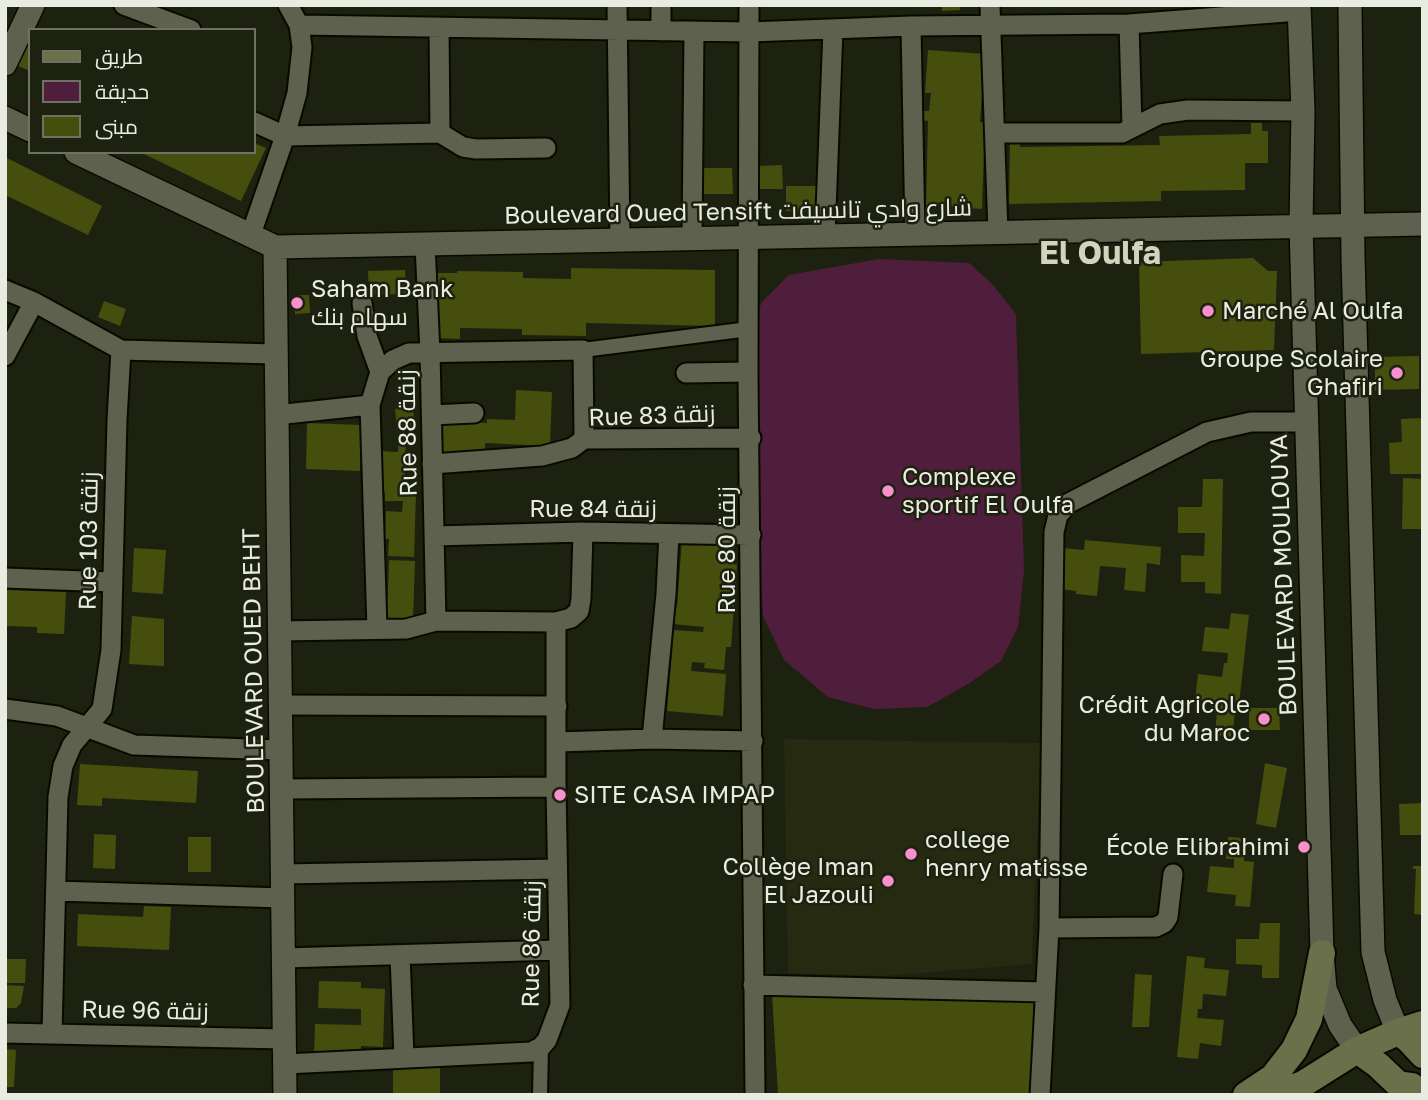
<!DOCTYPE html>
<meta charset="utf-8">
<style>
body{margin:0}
#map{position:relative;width:1428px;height:1100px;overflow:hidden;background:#1d210f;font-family:"Golos Text",Cairo,sans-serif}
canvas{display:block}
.frame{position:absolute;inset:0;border:7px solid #e9ece0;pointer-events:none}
.legend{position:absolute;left:28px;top:28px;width:228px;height:126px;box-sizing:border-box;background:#1d210f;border:2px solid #6f7263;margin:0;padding:9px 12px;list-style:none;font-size:21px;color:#e9ece0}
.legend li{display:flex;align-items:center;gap:14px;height:35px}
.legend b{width:35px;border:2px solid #6f7263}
</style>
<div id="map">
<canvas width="1428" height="1100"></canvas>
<div class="frame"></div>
<ul class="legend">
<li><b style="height:9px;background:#6a704a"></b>طريق</li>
<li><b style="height:19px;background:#501e3d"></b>حديقة</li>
<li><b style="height:19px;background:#464e0d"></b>مبنى</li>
</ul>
</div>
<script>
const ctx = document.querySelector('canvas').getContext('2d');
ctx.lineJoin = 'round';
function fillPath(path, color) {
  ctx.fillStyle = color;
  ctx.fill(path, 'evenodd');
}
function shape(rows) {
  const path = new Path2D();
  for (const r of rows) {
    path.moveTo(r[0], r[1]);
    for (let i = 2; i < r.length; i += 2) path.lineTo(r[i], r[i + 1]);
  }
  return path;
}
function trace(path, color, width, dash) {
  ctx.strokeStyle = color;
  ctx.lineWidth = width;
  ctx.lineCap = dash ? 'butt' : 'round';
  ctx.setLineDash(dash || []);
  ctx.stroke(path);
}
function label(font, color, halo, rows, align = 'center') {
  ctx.font = font + ' "Golos Text",Cairo,sans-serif';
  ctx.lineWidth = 5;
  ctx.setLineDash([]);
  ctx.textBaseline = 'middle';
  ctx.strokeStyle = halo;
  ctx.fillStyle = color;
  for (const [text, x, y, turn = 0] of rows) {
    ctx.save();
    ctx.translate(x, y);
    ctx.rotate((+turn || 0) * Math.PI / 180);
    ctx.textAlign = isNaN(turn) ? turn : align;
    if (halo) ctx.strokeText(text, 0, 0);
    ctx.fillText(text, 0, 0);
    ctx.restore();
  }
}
const built = shape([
 [784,739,1041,743,1032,964,884,976,788,973]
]);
const green = shape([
 [879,259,969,263,993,285,1016,314,1024,571,1018,627,1001,661,968,684,927,707,874,709,828,697,784,660,763,616,751,411,750,329,762,302,789,275]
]);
const building = shape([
 [942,5,960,5,960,10,942,11],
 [30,41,30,71,18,66],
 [928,50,985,54,980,122,985,122,982,209,926,205,928,121,922,120,923,111,929,111,931,93,925,93],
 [1251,123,1262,123,1262,131,1268,131,1268,163,1245,163,1245,190,1161,191,1161,201,1009,204,1010,140,1020,140,1020,147,1160,145,1159,136,1251,134],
 [254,143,266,148,241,201,140,152,254,152],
 [5,157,102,206,88,235,5,195],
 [782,165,783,189,758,189,758,166],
 [697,168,732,168,733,194,698,194],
 [786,186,819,186,819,211,786,211],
 [1253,258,1268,271,1277,271,1274,350,1141,354,1139,262],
 [571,268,715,270,715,326,586,323,586,336,522,335,522,329,460,328,460,339,436,338,435,273,457,273,457,271,523,272,523,278,571,279],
 [405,270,406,294,369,295,368,271],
 [294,295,309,295,310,313,295,314],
 [104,301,126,309,120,326,98,317],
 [1419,356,1419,389,1375,390,1375,357],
 [516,390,552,392,550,446,485,443,485,454,442,452,443,421,487,423,487,419,515,420],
 [413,408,415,429,397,430,395,409],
 [1423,418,1423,474,1390,474,1389,443,1402,442,1401,419],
 [307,423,361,425,360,471,306,469],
 [399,435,406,435,404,492,416,493,414,557,388,556,389,539,385,539,386,511,402,512,403,501,385,501,385,493,377,492,380,451,398,452],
 [1403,478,1423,479,1423,529,1402,529],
 [1203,479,1223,479,1221,594,1205,593,1205,582,1181,582,1181,555,1204,556,1205,533,1178,533,1178,507,1202,507],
 [682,539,734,543,733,564,737,565,731,647,726,647,724,670,704,668,705,663,692,662,691,671,726,674,723,716,667,711,674,630,703,632,704,627,673,624,675,607,677,607],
 [1085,540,1161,547,1160,565,1147,563,1145,592,1124,590,1126,568,1100,566,1097,596,1076,594,1076,591,1060,589,1063,548,1084,550],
 [134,548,166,550,163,594,132,592],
 [389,560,415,561,413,620,387,619],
 [5,590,66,592,64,634,37,633,37,627,5,626],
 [1231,613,1249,615,1238,713,1235,712,1232,737,1215,735,1217,711,1220,711,1221,703,1195,700,1198,674,1222,677,1224,663,1227,663,1228,653,1202,651,1205,627,1229,629],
 [132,616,164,619,164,666,129,664],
 [1249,708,1279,708,1280,730,1249,730],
 [1265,763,1287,768,1276,828,1256,824],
 [80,764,198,771,196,803,102,798,102,806,77,805],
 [1423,803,1423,835,1400,835,1399,804],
 [94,834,116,835,115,869,93,868],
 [188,837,211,837,211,872,188,872],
 [1228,837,1245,838,1244,861,1254,862,1250,907,1235,906,1236,895,1207,892,1210,866,1234,868,1234,859,1226,859],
 [1413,866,1423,866,1423,915,1414,914,1416,869,1413,869],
 [144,906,171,907,169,950,77,946,78,914,143,917],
 [1260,923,1280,923,1279,978,1262,978,1262,965,1236,964,1236,939,1259,939],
 [1187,956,1205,958,1204,968,1229,970,1226,996,1203,994,1202,1009,1198,1009,1197,1018,1224,1020,1221,1046,1200,1043,1198,1059,1177,1057],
 [5,959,26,959,25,983,5,983],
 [1135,974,1152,975,1149,1027,1132,1027],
 [319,981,361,982,361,988,385,989,383,1047,361,1046,361,1055,314,1053,315,1024,361,1025,361,1009,318,1008],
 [5,985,24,986,21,1003,16,1008,5,1008],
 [772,993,1033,997,1035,1095,778,1095],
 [5,1049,16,1050,14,1087,5,1087],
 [393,1067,440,1067,440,1095,393,1095]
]);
const pedestrian = shape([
 [583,350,749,329],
 [540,1095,541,1047]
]);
const minor = shape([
 [124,5,191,30],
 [617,5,620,240],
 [661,5,661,31],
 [749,5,748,372,755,1095],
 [990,5,998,233],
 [1129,24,1132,126],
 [299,25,749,32,911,26,1129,24,1299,11],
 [911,26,915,234],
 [439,27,440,133],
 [254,122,285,136,440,133,463,147,476,149,546,148],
 [996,133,1122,133,1160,114,1188,110,1303,111],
 [825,236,833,29],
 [250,237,285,136,297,93,302,47,299,25,288,5],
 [692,239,694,31],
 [425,244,430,353,436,621],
 [5,290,34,302,121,350,275,354],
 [362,303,367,336,380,372],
 [5,356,34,302],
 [686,373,748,372],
 [276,415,370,405],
 [432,415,474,413],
 [432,464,542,456,572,448,584,439,751,438],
 [435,536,583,532,751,535],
 [5,578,112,582],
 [377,629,370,405,380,372,393,360,409,353,583,350,584,439],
 [280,631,406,629,436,621,556,622,571,618,579,611,581,599,583,532],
 [280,705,557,706],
 [5,709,57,716,134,745,280,750],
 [652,739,666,594,669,534],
 [557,742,652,739,753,741],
 [281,789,556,787],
 [283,874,557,869],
 [56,891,283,898],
 [1049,928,1156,927,1164,923,1168,917,1173,874],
 [400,955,404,1057],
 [284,958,558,950],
 [753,985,1045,992],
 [5,1033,284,1039],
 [52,1033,58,797,63,766,72,745,102,709,111,650,117,420,121,350],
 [285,1064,531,1052,541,1047,547,1040,560,1005,556,787,556,622],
 [1040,1095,1049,928,1054,532,1058,515,1069,503,1207,432,1251,422,1306,422]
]);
const tertiary = shape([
 [1299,5,1303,111,1301,226,1322,953,1325,989,1340,1025,1357,1050],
 [1350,5,1353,257,1373,952,1385,1000,1398,1032],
 [5,64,33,5],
 [5,118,30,130],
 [76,152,275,247,1423,224],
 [275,247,285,1095]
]);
const secondary = shape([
 [1398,1032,1408,1039,1423,1055],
 [1357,1050,1378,1065,1398,1084,1412,1086],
 [1246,1095,1273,1077,1294,1050,1309,1019,1322,953],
 [1272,1095,1303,1084,1357,1050,1398,1032,1423,1024]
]);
const markers = [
 [297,303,7,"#f790cd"],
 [1208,311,7,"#f790cd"],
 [1397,373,7,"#f790cd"],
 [888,491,7,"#f790cd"],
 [1264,719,7,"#f790cd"],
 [560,795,7,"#f790cd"],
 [1304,847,7,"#f790cd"],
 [911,854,7,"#f790cd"],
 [888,881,7,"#f790cd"]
];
const streetNames = [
 ["Boulevard Oued Tensift شارع وادي تانسيفت",738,212,-1],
 ["Rue 83 زنقة",652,416,-2],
 ["Rue 88 زنقة",408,433,-91],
 ["Rue 84 زنقة",593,509],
 ["Rue 103 زنقة",89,541,-89],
 ["Rue 80 زنقة",727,550,-90],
 ["BOULEVARD MOULOUYA",1284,575,-92],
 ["BOULEVARD OUED BEHT",254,671,-91],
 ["Rue 86 زنقة",532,944,-89],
 ["Rue 96 زنقة",145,1011,1]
];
const poiNames = [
 ["Saham Bank",311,289],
 ["سهام بنك",311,317],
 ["Marché Al Oulfa",1222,311],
 ["Groupe Scolaire",1383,359,"right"],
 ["Ghafiri",1383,387,"right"],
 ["Complexe",902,477],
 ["sportif El Oulfa",902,505],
 ["Crédit Agricole",1250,705,"right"],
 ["du Maroc",1250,733,"right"],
 ["SITE CASA IMPAP",574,795],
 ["college",925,840],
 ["henry matisse",925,868],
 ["École Elibrahimi",1290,847,"right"],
 ["Collège Iman",874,867,"right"],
 ["El Jazouli",874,895,"right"]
];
const districtNames = [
 ["El Oulfa",1100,254]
];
fillPath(built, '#262a11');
fillPath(green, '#501e3d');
fillPath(building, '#464e0d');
trace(pedestrian, '#080a00', 18);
trace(minor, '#080a00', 23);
trace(tertiary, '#080a00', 26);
trace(secondary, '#080a00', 30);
trace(pedestrian, '#5d614d', 14);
trace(minor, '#5d614d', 19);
trace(tertiary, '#5d614d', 23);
trace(secondary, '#6a704a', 26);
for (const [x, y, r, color] of markers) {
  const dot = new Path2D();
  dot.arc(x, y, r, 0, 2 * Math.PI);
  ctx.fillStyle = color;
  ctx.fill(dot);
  trace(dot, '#1d210f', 2.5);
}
label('24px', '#e9ece0', '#1d210f', streetNames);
label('24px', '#e9ece0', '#1d210f', poiNames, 'left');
label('bold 32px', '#d1d5be', '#1d210f', districtNames);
</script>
